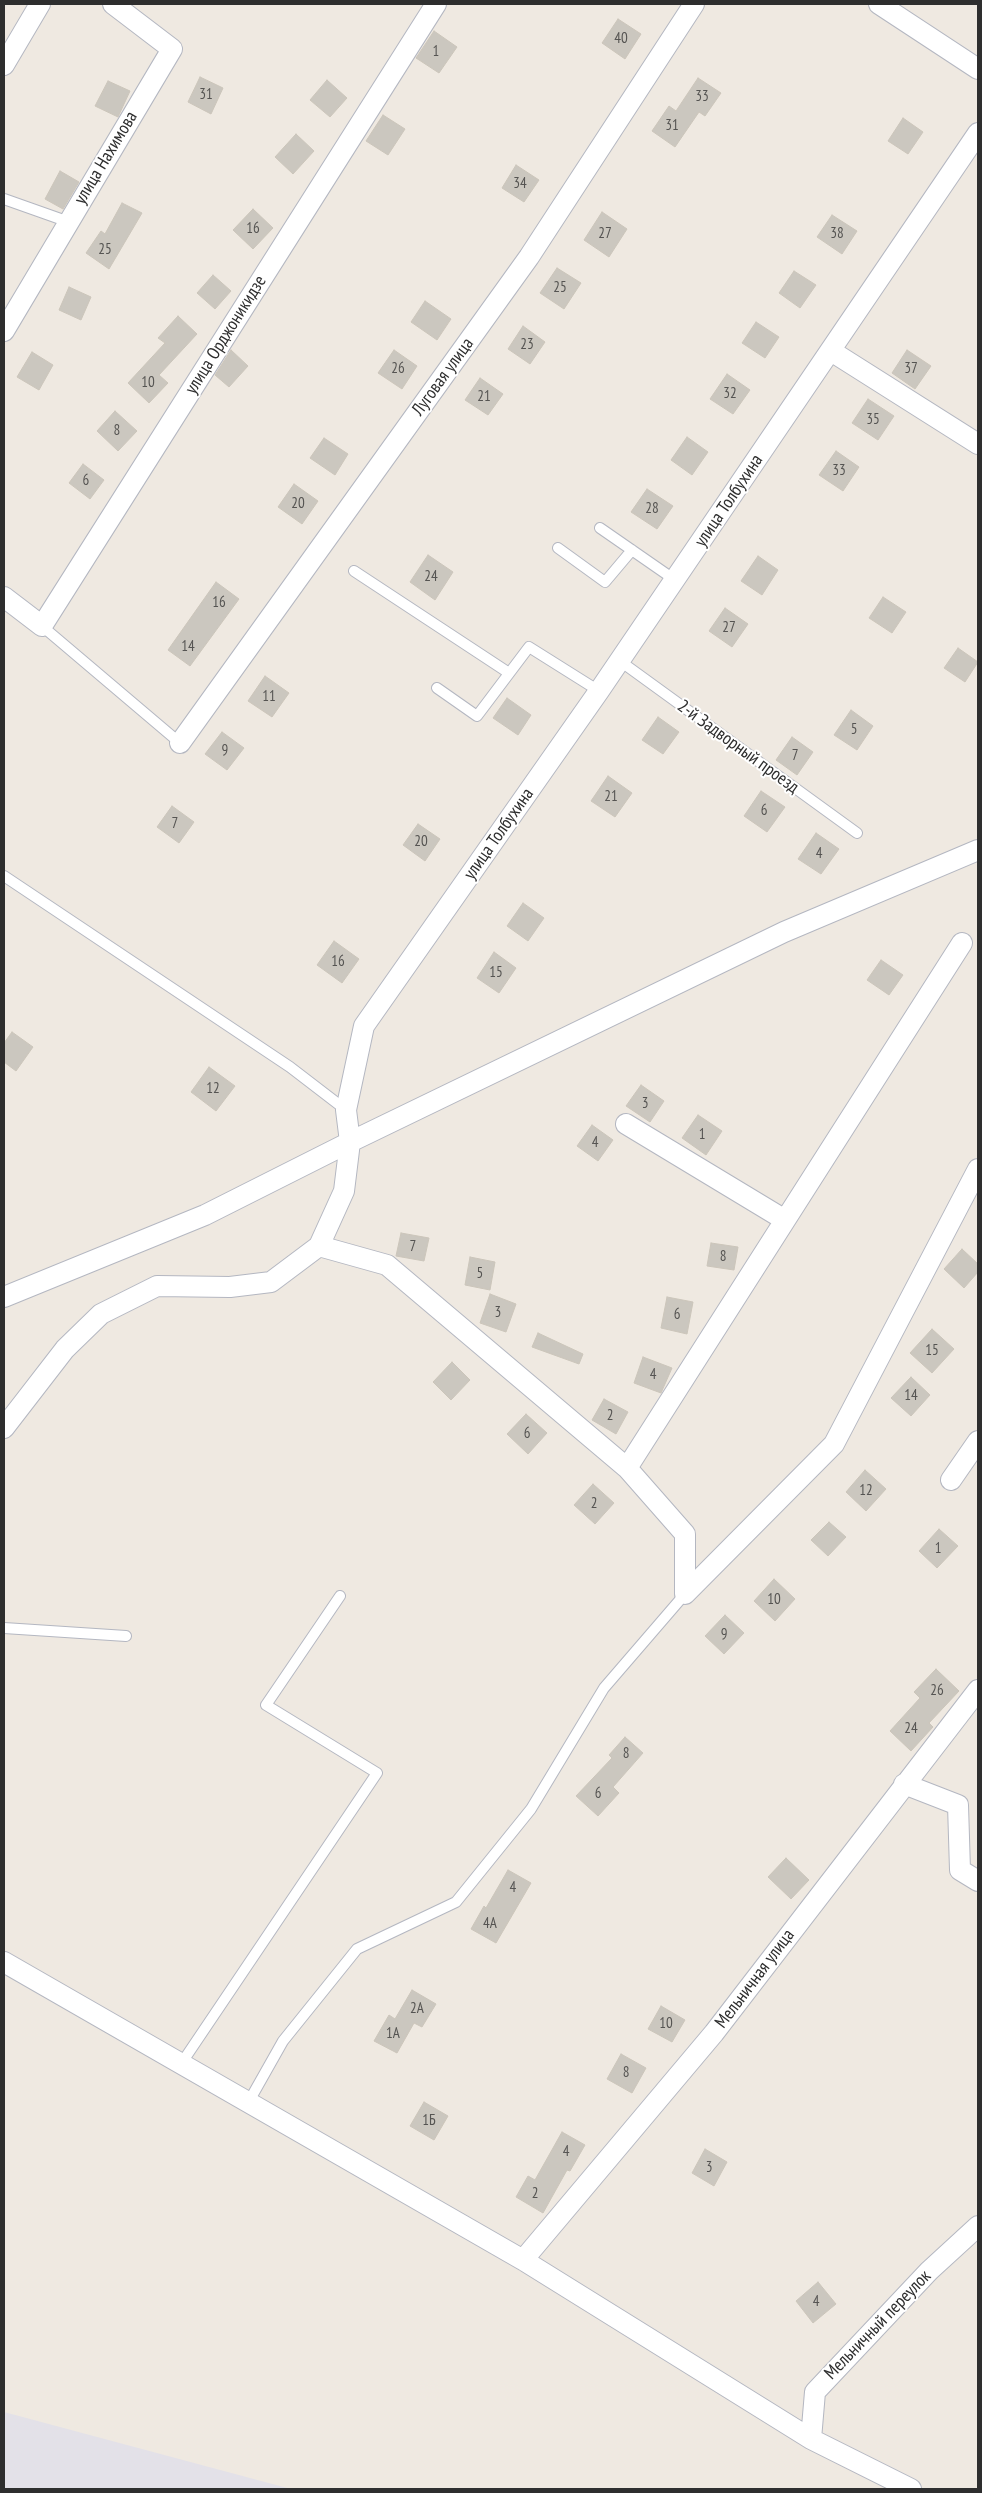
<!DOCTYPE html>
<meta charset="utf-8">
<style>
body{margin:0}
#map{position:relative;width:982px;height:2493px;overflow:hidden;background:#efe9e1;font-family:"PT Sans Narrow",sans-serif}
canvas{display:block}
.frame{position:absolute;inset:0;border:5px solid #2e2e2e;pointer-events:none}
</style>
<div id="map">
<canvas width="982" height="2493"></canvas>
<div class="frame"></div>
</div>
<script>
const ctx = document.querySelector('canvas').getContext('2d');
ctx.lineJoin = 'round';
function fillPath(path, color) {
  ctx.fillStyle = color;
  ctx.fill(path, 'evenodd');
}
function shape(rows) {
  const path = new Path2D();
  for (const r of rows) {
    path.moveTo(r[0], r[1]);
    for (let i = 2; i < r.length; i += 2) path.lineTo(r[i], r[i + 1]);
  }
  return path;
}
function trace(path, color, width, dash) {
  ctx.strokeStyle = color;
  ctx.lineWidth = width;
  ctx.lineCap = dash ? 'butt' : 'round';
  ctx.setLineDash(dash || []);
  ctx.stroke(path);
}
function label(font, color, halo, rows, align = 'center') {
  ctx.font = font + ' "PT Sans Narrow",sans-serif';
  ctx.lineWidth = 4;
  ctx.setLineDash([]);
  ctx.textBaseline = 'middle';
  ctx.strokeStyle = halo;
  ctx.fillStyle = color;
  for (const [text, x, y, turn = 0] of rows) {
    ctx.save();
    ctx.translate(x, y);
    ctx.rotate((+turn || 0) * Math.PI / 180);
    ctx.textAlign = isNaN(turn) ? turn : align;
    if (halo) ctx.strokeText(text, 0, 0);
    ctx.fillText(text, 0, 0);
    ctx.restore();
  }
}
const industrial = shape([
 [4,2412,291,2489,4,2489]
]);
const building = shape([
 [618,19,641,34,625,59,602,43,618,19],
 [434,31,457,47,439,73,416,58,434,31],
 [200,77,223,88,211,114,188,102,200,77],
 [698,78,721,93,705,116,699,112,675,147,652,131,669,106,676,111,698,78],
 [327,80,347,98,330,117,310,100,327,80],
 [108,81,130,91,118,117,95,106,108,81],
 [383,115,405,129,388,155,366,141,383,115],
 [903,118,923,132,908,154,888,141,903,118],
 [296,134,314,151,293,174,275,157,296,134],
 [516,165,539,180,524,202,502,188,516,165],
 [60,171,79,182,63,209,45,199,60,171],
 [122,203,142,213,109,269,86,253,101,231,105,234,122,203],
 [253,209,273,228,253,249,233,230,253,209],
 [602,212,627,229,609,257,584,240,602,212],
 [832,215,857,231,842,254,817,237,832,215],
 [557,268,581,283,564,309,540,293,557,268],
 [794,271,816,285,800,308,779,293,794,271],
 [213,275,231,291,215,309,197,293,213,275],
 [69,287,91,297,81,320,59,310,69,287],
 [425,301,451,319,437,340,411,322,425,301],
 [178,316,197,334,159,375,168,383,149,403,128,383,165,343,158,338,178,316],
 [756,322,779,337,765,358,742,343,756,322],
 [523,326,545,342,530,364,508,349,523,326],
 [231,350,248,366,229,387,215,375,231,350],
 [394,350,417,366,402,389,378,373,394,350],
 [907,350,931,366,915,389,892,373,907,350],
 [32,352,53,365,39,390,17,377,32,352],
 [727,374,750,390,733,414,710,399,727,374],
 [480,378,503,394,488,415,465,400,480,378],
 [868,399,894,416,878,440,852,423,868,399],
 [115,411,137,431,118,451,97,431,115,411],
 [687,437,708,452,692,475,671,460,687,437],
 [324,438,348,454,335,475,310,458,324,438],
 [836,451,859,467,843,491,819,475,836,451],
 [83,464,104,480,90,499,69,483,83,464],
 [294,484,318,501,302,524,278,507,294,484],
 [647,489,673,506,657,529,631,512,647,489],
 [428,555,453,572,435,600,410,582,428,555],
 [758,556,778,570,762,595,741,581,758,556],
 [216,582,239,599,190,666,168,650,216,582],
 [883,597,906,612,892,633,869,618,883,597],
 [725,608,748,624,732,647,709,631,725,608],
 [958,648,978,662,965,682,944,668,958,648],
 [265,676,289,693,272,717,248,701,265,676],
 [507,698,531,715,518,735,493,718,507,698],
 [851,710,873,726,857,750,834,735,851,710],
 [658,717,679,732,663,754,642,740,658,717],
 [222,732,244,748,227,770,205,754,222,732],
 [792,737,813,752,797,775,776,760,792,737],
 [608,776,632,793,615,817,591,801,608,776],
 [761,791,785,807,767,832,744,816,761,791],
 [172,806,194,822,179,843,157,827,172,806],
 [418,824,440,839,425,861,403,845,418,824],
 [816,833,839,849,821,874,798,859,816,833],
 [523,903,544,918,528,941,507,926,523,903],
 [334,941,359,959,342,983,317,965,334,941],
 [494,952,516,968,499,993,477,978,494,952],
 [881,960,903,975,889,995,867,980,881,960],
 [12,1032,33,1047,16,1071,4,1062,4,1043,12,1032],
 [209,1067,235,1086,216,1111,191,1092,209,1067],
 [641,1085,664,1101,650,1122,626,1106,641,1085],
 [698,1115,722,1131,706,1155,682,1138,698,1115],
 [592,1125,613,1140,598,1161,577,1146,592,1125],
 [401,1233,429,1238,424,1261,396,1256,401,1233],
 [711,1243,738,1247,734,1270,707,1266,711,1243],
 [962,1249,978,1264,978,1272,964,1288,944,1269,962,1249],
 [470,1257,495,1262,490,1290,465,1285,470,1257],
 [490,1294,516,1304,506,1332,480,1323,490,1294],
 [667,1297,693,1302,687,1334,661,1328,667,1297],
 [932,1329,954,1349,932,1373,910,1353,932,1329],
 [538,1333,583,1354,579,1364,532,1347,538,1333],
 [643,1357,672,1368,661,1393,634,1383,643,1357],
 [452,1362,470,1380,451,1400,433,1382,452,1362],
 [911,1377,930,1395,911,1416,891,1398,911,1377],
 [604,1399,628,1412,616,1434,592,1420,604,1399],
 [526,1414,547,1433,528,1454,507,1434,526,1414],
 [865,1470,886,1489,866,1511,846,1492,865,1470],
 [593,1484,614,1503,595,1524,574,1505,593,1484],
 [829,1522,846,1537,828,1556,811,1540,829,1522],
 [939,1529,958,1546,937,1568,919,1551,939,1529],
 [774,1579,795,1599,775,1621,754,1601,774,1579],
 [725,1615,744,1633,724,1654,705,1636,725,1615],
 [936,1669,959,1691,929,1723,933,1727,911,1751,890,1731,920,1698,914,1692,936,1669],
 [625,1737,643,1753,613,1787,619,1793,598,1816,576,1796,612,1758,609,1755,625,1737],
 [786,1858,809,1880,791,1899,768,1877,786,1858],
 [508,1870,531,1883,496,1943,471,1929,484,1906,486,1908,508,1870],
 [412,1990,436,2004,422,2027,414,2023,397,2053,374,2041,389,2015,395,2019,412,1990],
 [661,2006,685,2020,672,2042,648,2029,661,2006],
 [621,2054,646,2068,632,2093,607,2079,621,2054],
 [424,2102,448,2116,434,2140,410,2126,424,2102],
 [562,2132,585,2145,570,2171,567,2170,543,2213,516,2197,528,2176,535,2180,562,2132],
 [705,2149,727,2162,714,2186,692,2173,705,2149],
 [818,2282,836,2304,813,2323,796,2301,818,2282]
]);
const lane = shape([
 [4,199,69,222],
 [600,528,675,580],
 [558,548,605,582,632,550],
 [354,571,509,673],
 [42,626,180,743],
 [620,661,857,833],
 [437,688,477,716,529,647,599,691],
 [4,876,290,1067,346,1110],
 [4,1628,126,1636],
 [181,2064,377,1773,266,1705,340,1596],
 [248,2103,283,2041,357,1949,456,1902,531,1809,604,1688,685,1594]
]);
const street = shape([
 [879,4,978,69],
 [4,65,40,4],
 [4,331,172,49,113,4],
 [831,351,978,444],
 [4,597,42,626,436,4],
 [180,743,529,257,694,4],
 [626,1124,785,1220],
 [319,1246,387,1265,627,1468,962,943],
 [4,1297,205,1215,350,1142,784,932,978,850],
 [4,1428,65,1349,101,1314,157,1286,230,1287,271,1282,319,1246,344,1191,350,1142,346,1110,364,1026,599,691,978,133],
 [627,1468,685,1534,685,1594,834,1444,978,1169],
 [951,1480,978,1441],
 [904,1784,958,1805,960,1870,978,1881],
 [4,1962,523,2260,811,2439,911,2489],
 [523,2260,714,2033,978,1690],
 [811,2439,815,2392,929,2271,978,2226]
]);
const numberNames = [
 ["40",621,39],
 ["1",436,52],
 ["31",206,95],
 ["33",702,97],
 ["31",672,126],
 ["34",520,184],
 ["16",253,229],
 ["27",605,234],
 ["38",837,234],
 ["25",105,250],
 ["25",560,288],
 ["23",527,345],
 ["26",398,369],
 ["37",911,369],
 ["10",148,383],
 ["32",730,394],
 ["21",484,397],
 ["35",873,420],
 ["8",117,431],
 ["33",839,471],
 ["6",86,481],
 ["20",298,504],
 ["28",652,509],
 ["24",431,577],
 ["16",219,603],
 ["27",729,628],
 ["14",188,647],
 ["11",269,697],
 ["5",854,730],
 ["9",225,751],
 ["7",795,756],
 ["21",611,797],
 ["6",764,811],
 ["7",175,824],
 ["20",421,842],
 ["4",819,854],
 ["16",338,962],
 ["15",496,973],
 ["12",213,1089],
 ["3",645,1104],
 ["1",702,1135],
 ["4",595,1143],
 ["7",413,1247],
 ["8",723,1257],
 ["5",480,1274],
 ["3",498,1313],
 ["6",677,1315],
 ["15",932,1351],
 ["4",653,1375],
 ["14",911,1396],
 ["2",610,1416],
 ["6",527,1434],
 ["12",866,1491],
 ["2",594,1504],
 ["1",938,1549],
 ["10",774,1600],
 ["9",724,1635],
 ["26",937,1691],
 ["24",911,1729],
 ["8",626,1754],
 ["6",598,1794],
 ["4",513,1888],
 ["4А",490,1924],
 ["2А",417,2009],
 ["10",666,2024],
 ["1А",393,2034],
 ["8",626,2073],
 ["1Б",429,2121],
 ["4",566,2152],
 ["3",709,2168],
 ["2",535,2194],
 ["4",816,2302]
];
const streetNames = [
 ["улица Нахимова",106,158,-59],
 ["улица Орджоникидзе",226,335,-58],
 ["Луговая улица",443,377,-54],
 ["улица Толбухина",729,501,-56],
 ["2-й Задворный проезд",738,747,36],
 ["улица Толбухина",499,834,-55],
 ["Мельничная улица",755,1979,-53],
 ["Мельничный переулок",878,2325,-46]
];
fillPath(industrial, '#e3e1e8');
fillPath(building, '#cbc7bf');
trace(building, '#cbc5ba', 1);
trace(lane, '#b4b7c1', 12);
trace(street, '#b4b7c1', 22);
trace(lane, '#fff', 10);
trace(street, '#fff', 20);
label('15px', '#555452', null, numberNames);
label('18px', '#2e2e2e', '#fff', streetNames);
</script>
